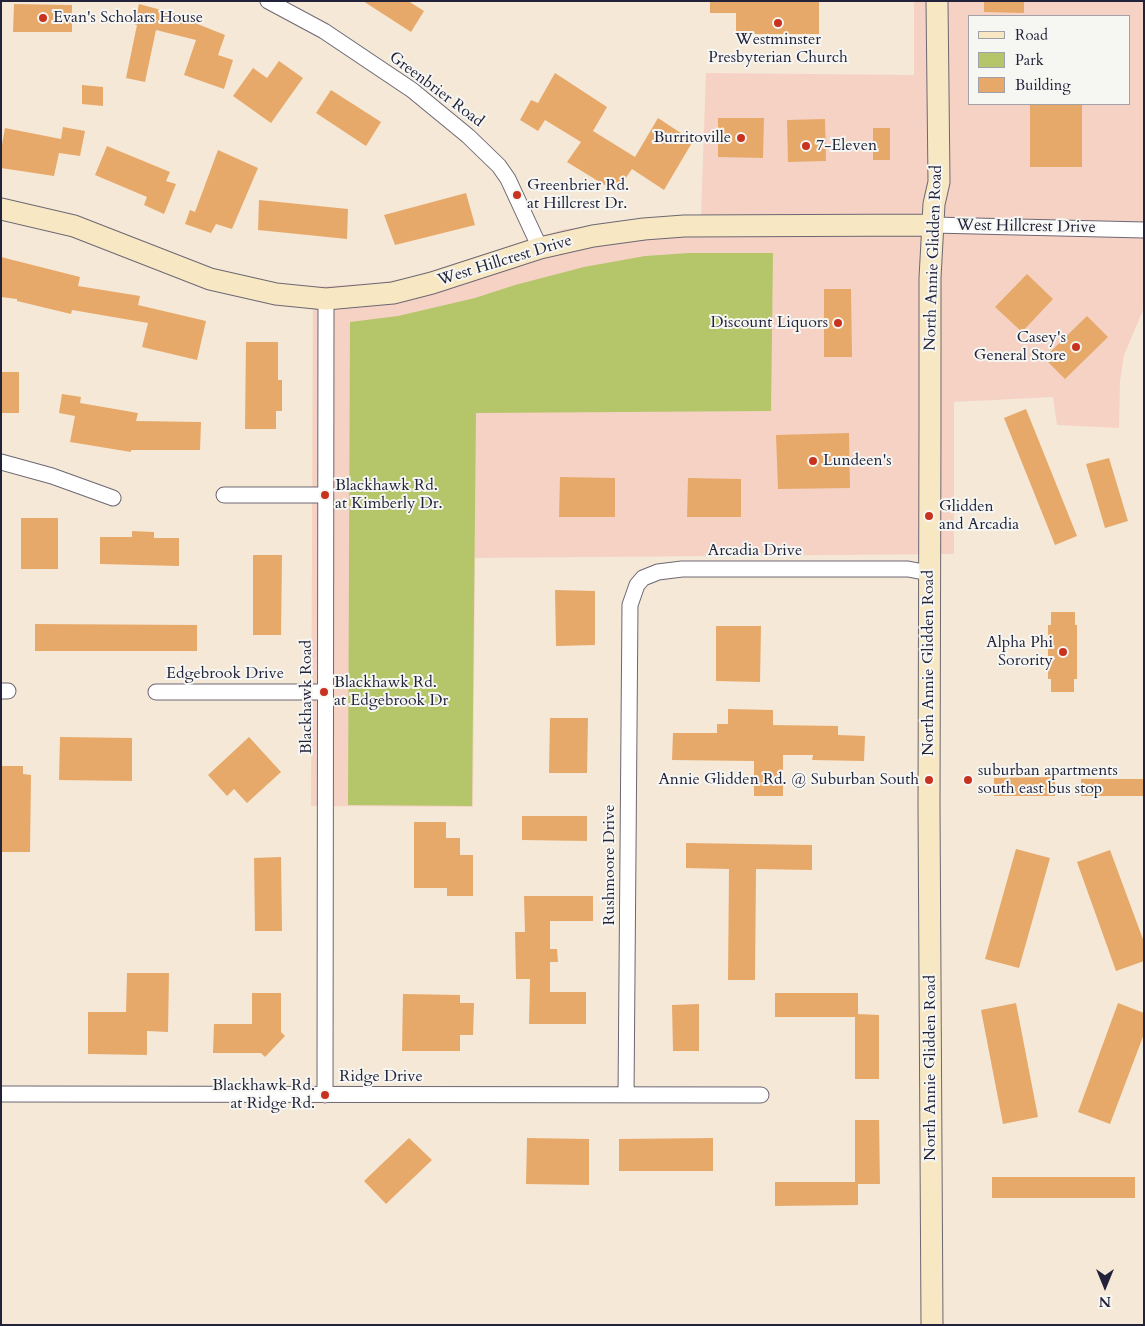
<!DOCTYPE html>
<style>
body{margin:0}
#map{position:relative;width:1145px;height:1326px;overflow:hidden;background:#f5e8d7;font-family:Cardo,serif}
canvas{display:block}
.frame{position:absolute;inset:0;border:2px solid #22223b;pointer-events:none}
.legend{position:absolute;left:968px;top:15px;width:162px;height:90px;box-sizing:border-box;background:#f6f6f2;border:1px solid #a1a1a9;margin:0;padding:6px 9px;list-style:none;font-size:15px;color:#22223b}
.legend li{display:flex;align-items:center;gap:10px;height:25px}
.legend b{width:25px;border:1px solid #a1a1a9}
.north{position:absolute;left:1080px;top:1261px;width:50px;height:50px;-webkit-text-stroke:4px #f6f6f2;paint-order:stroke;rotate:180deg;font-size:14px;font-weight:700;line-height:20px;text-align:center;color:#22223b}
.north::after{content:'';display:block;margin:auto;width:18px;height:22px;background:#22223b;clip-path:polygon(50% 0,100% 100%,50% 72%,0 100%)}
</style>
<div id="map">
<canvas width="1145" height="1326"></canvas>
<div class="frame"></div>
<ul class="legend">
<li><b style="height:6px;background:#f7e8c3"></b>Road</li>
<li><b style="height:14px;background:#b4c669"></b>Park</li>
<li><b style="height:14px;background:#e7a96a"></b>Building</li>
</ul>
<div class="north">N</div>
</div>
<script>
const ctx = document.querySelector('canvas').getContext('2d');
ctx.lineJoin = 'round';
function fillPath(path, color) {
  ctx.fillStyle = color;
  ctx.fill(path, 'evenodd');
}
function shape(rows) {
  const path = new Path2D();
  for (const r of rows) {
    path.moveTo(r[0], r[1]);
    for (let i = 2; i < r.length; i += 2) path.lineTo(r[i], r[i + 1]);
  }
  return path;
}
function trace(path, color, width, dash) {
  ctx.strokeStyle = color;
  ctx.lineWidth = width;
  ctx.lineCap = dash ? 'butt' : 'round';
  ctx.setLineDash(dash || []);
  ctx.stroke(path);
}
function label(font, color, halo, rows, align = 'center') {
  ctx.font = font + ' Cardo,serif';
  ctx.lineWidth = 4;
  ctx.setLineDash([]);
  ctx.textBaseline = 'middle';
  ctx.strokeStyle = halo;
  ctx.fillStyle = color;
  for (const [text, x, y, turn = 0] of rows) {
    ctx.save();
    ctx.translate(x, y);
    ctx.rotate((+turn || 0) * Math.PI / 180);
    ctx.textAlign = isNaN(turn) ? turn : align;
    if (halo) ctx.strokeText(text, 0, 0);
    ctx.fillText(text, 0, 0);
    ctx.restore();
  }
}
const built = shape([
 [914,1,1144,1,1144,308,1124,355,1120,381,1119,428,1057,425,1053,397,954,402,954,554,475,558,473,807,311,806,313,287,377,283,414,277,564,229,701,215,706,73,914,75],
 [969,16,1129,16,1129,104,969,104]
]);
const green = shape([
 [689,253,773,253,771,411,476,413,472,806,348,805,350,322,398,316,475,298,515,285,584,267,645,256]
]);
const building = shape([
 [363,1,408,1,424,11,411,32],
 [710,1,819,1,819,34,736,34,736,13,710,13],
 [984,1,1024,1,1024,13,984,12],
 [14,4,72,5,72,32,13,32],
 [139,4,191,18,190,21,225,35,218,55,233,60,224,89,184,75,196,40,156,30,145,82,126,78,137,25,134,24],
 [279,61,303,78,271,123,233,96,253,68,267,78],
 [555,73,607,107,593,131,635,157,658,118,693,141,664,190,632,169,616,192,567,162,581,142,545,120,538,131,520,120,531,100,538,103],
 [82,85,103,87,103,106,82,104],
 [331,90,381,122,366,146,316,113],
 [1030,104,1082,104,1082,167,1030,167],
 [718,118,764,118,763,158,718,157],
 [825,119,826,161,788,162,787,120],
 [63,127,85,131,80,156,59,153,54,176,1,168,1,150,5,128,61,139],
 [873,128,890,128,890,160,873,160],
 [107,146,170,172,166,181,176,184,164,214,144,205,147,197,95,175],
 [218,150,258,168,232,229,216,224,211,233,185,224,190,210,195,212],
 [466,193,475,225,395,245,384,215],
 [259,200,348,209,347,239,258,230],
 [1,257,80,277,78,286,140,296,138,305,206,321,197,360,142,347,148,323,72,310,71,314,17,301,17,299,1,297],
 [1027,274,1053,299,1022,332,995,307],
 [824,289,851,289,852,357,824,357],
 [1087,316,1108,337,1065,379,1044,358],
 [246,342,278,342,278,380,282,380,282,411,276,411,276,429,245,429],
 [1,372,19,372,19,413,1,413],
 [62,394,81,397,80,403,138,413,136,421,201,422,200,450,131,450,131,452,70,442,75,416,59,413],
 [1026,409,1077,536,1055,545,1004,418],
 [849,433,850,488,778,489,776,435],
 [1109,458,1128,521,1105,528,1086,464],
 [560,477,615,478,615,517,559,517],
 [688,478,741,479,741,517,687,517],
 [21,518,58,518,58,569,21,569],
 [132,531,154,532,154,538,179,538,179,566,100,564,100,537,132,537],
 [253,555,282,555,281,635,253,635],
 [555,590,595,591,595,645,556,646],
 [1051,612,1075,612,1075,625,1077,625,1077,679,1074,679,1074,692,1051,692,1051,679,1048,679,1048,625,1051,625],
 [35,624,197,625,197,651,35,651],
 [716,626,761,626,760,682,716,681],
 [728,709,773,710,773,725,838,726,838,735,865,736,864,761,812,760,813,755,783,755,783,796,754,796,754,761,672,760,673,733,717,733,717,724,728,724],
 [550,718,588,718,587,773,549,773],
 [60,737,132,738,132,781,59,780],
 [249,737,281,772,247,803,234,789,227,796,208,775],
 [1,766,23,766,23,774,31,775,30,852,1,852],
 [1055,777,1055,796,994,796,994,778],
 [1081,779,1143,779,1143,796,1081,796],
 [522,816,587,816,587,841,522,840],
 [414,822,446,822,446,838,460,838,460,855,473,855,473,896,447,896,447,888,414,888],
 [686,843,812,845,812,870,756,869,755,980,728,980,729,869,686,868],
 [1016,849,1050,858,1019,968,985,959],
 [1110,850,1144,942,1144,961,1116,971,1077,862],
 [281,857,282,931,255,931,254,858],
 [524,896,593,896,593,921,550,921,550,949,557,949,558,962,550,962,550,992,586,992,586,1024,529,1024,530,979,516,979,515,932,525,932],
 [127,973,169,973,168,1032,147,1031,147,1055,88,1054,88,1012,126,1012],
 [252,993,281,993,281,1032,285,1036,265,1057,261,1053,213,1053,214,1024,252,1024],
 [775,993,858,993,858,1014,879,1015,879,1079,855,1079,855,1017,775,1017],
 [403,994,460,995,460,1003,474,1003,473,1035,460,1035,460,1051,402,1051],
 [1016,1003,1038,1117,1003,1124,981,1010],
 [1118,1003,1144,1013,1144,1034,1110,1124,1078,1112],
 [699,1004,699,1051,673,1051,672,1005],
 [855,1120,879,1120,880,1184,858,1184,858,1205,775,1206,775,1182,855,1182],
 [409,1138,432,1160,386,1204,364,1181],
 [527,1138,589,1139,589,1185,526,1184],
 [713,1138,713,1171,619,1171,619,1139],
 [992,1177,1135,1177,1135,1198,992,1198]
]);
const street = shape([
 [268,1,324,31,412,90,468,136,499,166,508,179,540,248],
 [933,225,1144,230],
 [1,462,52,476,113,498],
 [224,495,325,495],
 [1,691,8,691],
 [156,692,324,692],
 [1,1094,761,1095],
 [325,1095,326,299],
 [626,1095,630,605,637,585,643,578,658,572,682,569,908,569,929,573]
]);
const secondary = shape([
 [1,209,74,226,210,279,276,294,326,299,393,293,432,283,540,248,593,236,644,229,684,226,933,225],
 [932,1325,929,806,930,425,930,278,934,204,939,182,937,1]
]);
const markers = [
 [43,18,5,"#c8321e"],
 [778,23,5,"#c8321e"],
 [741,138,5,"#c8321e"],
 [806,146,5,"#c8321e"],
 [517,195,5,"#c8321e"],
 [838,323,5,"#c8321e"],
 [1076,347,5,"#c8321e"],
 [813,461,5,"#c8321e"],
 [325,495,5,"#c8321e"],
 [929,516,5,"#c8321e"],
 [1063,652,5,"#c8321e"],
 [324,692,5,"#c8321e"],
 [929,780,5,"#c8321e"],
 [968,780,5,"#c8321e"],
 [325,1095,5,"#c8321e"]
];
const poiNames = [
 ["Evan's Scholars House",53,18],
 ["Westminster",778,40,"center"],
 ["Presbyterian Church",778,58,"center"],
 ["Burritoville",731,138,"right"],
 ["7-Eleven",816,146],
 ["Greenbrier Rd.",527,186],
 ["at Hillcrest Dr.",527,204],
 ["Discount Liquors",828,323,"right"],
 ["Casey's",1066,338,"right"],
 ["General Store",1066,356,"right"],
 ["Lundeen's",823,461],
 ["Blackhawk Rd.",335,486],
 ["at Kimberly Dr.",335,504],
 ["Glidden",939,507],
 ["and Arcadia",939,525],
 ["Alpha Phi",1053,643,"right"],
 ["Sorority",1053,661,"right"],
 ["Blackhawk Rd.",334,683],
 ["at Edgebrook Dr",334,701],
 ["suburban apartments",978,771],
 ["south east bus stop",978,789],
 ["Annie Glidden Rd. @ Suburban South",919,780,"right"],
 ["Blackhawk Rd.",315,1086,"right"],
 ["at Ridge Rd.",315,1104,"right"]
];
const streetNames = [
 ["Greenbrier Road",436,90,37],
 ["West Hillcrest Drive",1026,227,1],
 ["North Annie Glidden Road",934,258,-88],
 ["West Hillcrest Drive",505,261,-17],
 ["Arcadia Drive",755,551],
 ["North Annie Glidden Road",929,663,-90],
 ["Edgebrook Drive",225,674],
 ["Blackhawk Road",307,697,-90],
 ["Rushmoore Drive",610,865,-90],
 ["North Annie Glidden Road",931,1068,-90],
 ["Ridge Drive",381,1077]
];
fillPath(built, '#f6d2c5');
fillPath(green, '#b4c669');
fillPath(building, '#e7a96a');
trace(street, '#6c6772', 17);
trace(secondary, '#6c6772', 23);
trace(street, '#fff', 15);
trace(secondary, '#f7e8c3', 21);
for (const [x, y, r, color] of markers) {
  const dot = new Path2D();
  dot.arc(x, y, r, 0, 2 * Math.PI);
  ctx.fillStyle = color;
  ctx.fill(dot);
  trace(dot, '#f6f6f2', 2);
}
label('16px', '#22223b', '#f6f6f2', poiNames, 'left');
label('16px', '#22223b', '#f6f6f2', streetNames);
</script>
